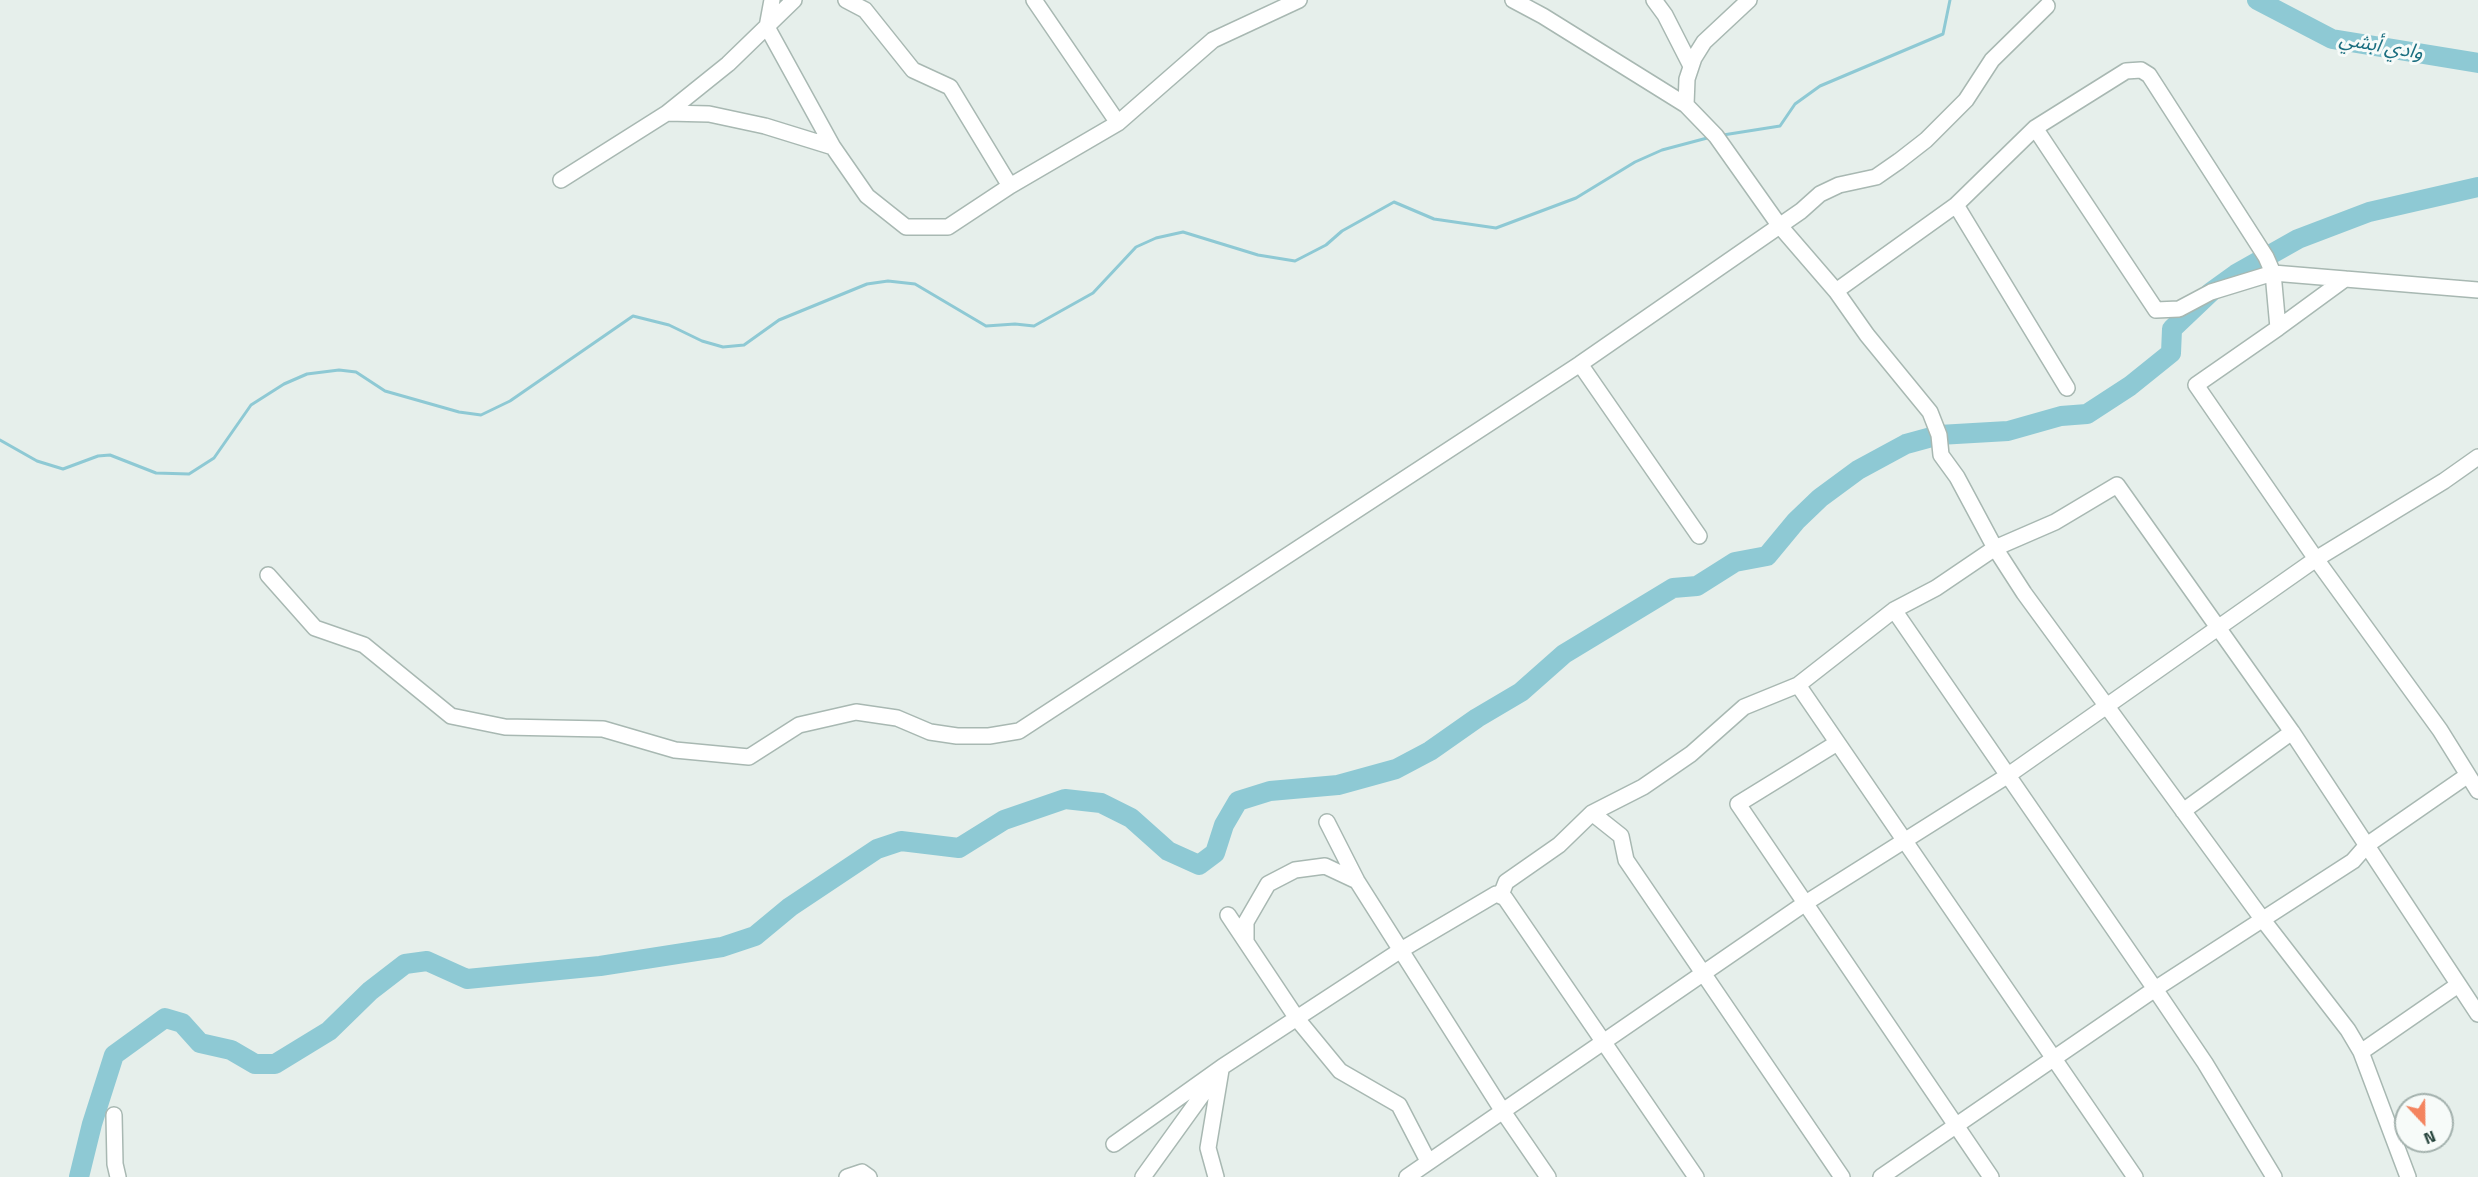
<!DOCTYPE html>
<meta charset="utf-8">
<style>
body{margin:0}
#map{position:relative;width:2478px;height:1177px;overflow:hidden;background:#e6efeb;font-family:"Titillium Web",sans-serif}
canvas{display:block}
.north{position:absolute;left:2394px;top:1093px;width:60px;height:60px;box-sizing:border-box;background:#f7fbf9;border:2px solid #a3b1ad;border-radius:50%;rotate:158deg;font-size:16px;font-weight:700;line-height:24px;text-align:center;color:#24423a}
.north::after{content:'';display:block;margin:auto;width:21px;height:27px;background:#f4845f;clip-path:polygon(50% 0,100% 100%,50% 72%,0 100%)}
</style>
<div id="map">
<canvas width="2478" height="1177"></canvas>
<div class="north">N</div>
</div>
<script>
const ctx = document.querySelector('canvas').getContext('2d');
ctx.lineJoin = 'round';
function shape(rows) {
  const path = new Path2D();
  for (const r of rows) {
    path.moveTo(r[0], r[1]);
    for (let i = 2; i < r.length; i += 2) path.lineTo(r[i], r[i + 1]);
  }
  return path;
}
function trace(path, color, width, dash) {
  ctx.strokeStyle = color;
  ctx.lineWidth = width;
  ctx.lineCap = dash ? 'butt' : 'round';
  ctx.setLineDash(dash || []);
  ctx.stroke(path);
}
function label(font, color, halo, rows, align = 'center') {
  ctx.font = font + ' "Titillium Web","Noto Sans Arabic",sans-serif';
  ctx.lineWidth = 6;
  ctx.setLineDash([]);
  ctx.textBaseline = 'middle';
  ctx.strokeStyle = halo;
  ctx.fillStyle = color;
  for (const [text, x, y, turn = 0] of rows) {
    ctx.save();
    ctx.translate(x, y);
    ctx.rotate((+turn || 0) * Math.PI / 180);
    ctx.textAlign = isNaN(turn) ? turn : align;
    if (halo) ctx.strokeText(text, 0, 0);
    ctx.fillText(text, 0, 0);
    ctx.restore();
  }
}
const stream = shape([
 [1723,135,1780,126,1795,104,1820,86,1943,34,1950,0],
 [0,440,37,461,63,469,98,456,110,455,156,473,189,474,214,458,251,405,284,384,307,374,339,370,356,372,385,391,459,412,481,415,510,401,633,316,669,325,702,341,723,347,744,345,779,320,867,284,888,281,915,284,986,326,1015,324,1034,326,1093,293,1136,247,1156,238,1183,232,1258,255,1295,261,1326,245,1342,231,1394,202,1434,219,1496,228,1576,198,1635,162,1662,150,1711,137]
]);
const river = shape([
 [2257,0,2332,39,2478,63],
 [79,1177,92,1124,114,1055,165,1018,182,1023,200,1043,231,1050,255,1064,275,1064,329,1031,370,991,405,964,427,961,467,979,600,966,722,947,755,936,790,907,877,849,901,841,959,848,1004,820,1065,799,1101,803,1131,818,1168,851,1199,865,1215,853,1224,825,1238,801,1270,791,1338,785,1396,769,1430,751,1477,718,1521,692,1564,654,1673,588,1697,586,1735,562,1767,556,1796,521,1820,498,1858,470,1906,444,1939,435,2008,431,2061,416,2087,414,2130,386,2171,353,2172,329,2211,292,2236,274,2298,239,2369,212,2478,187]
]);
const minor = shape([
 [772,0,767,27,833,147],
 [846,0,865,10,913,70,950,87,1010,186],
 [1034,0,1118,123],
 [1513,0,1543,16,1686,105,1716,136,1779,225,1836,291,1867,335,1930,412,1939,435,1941,455,1957,477,1995,548,2024,593,2263,920,2348,1030,2361,1052,2408,1177],
 [1654,0,1665,15,1691,66],
 [1686,105,1687,79,1694,58,1704,42,1749,0],
 [667,113,728,64,794,0],
 [2035,128,2156,310,2179,309,2211,292,2273,273,2478,290],
 [561,180,667,113,709,114,765,126,833,147,867,196,906,227,948,227,1010,186,1118,123,1213,40,1299,0],
 [1956,205,2067,388],
 [1836,291,1956,205,2035,128,2126,71,2141,70,2149,75,2266,257,2273,273,2278,328,2196,385,2316,559,2440,730,2478,791],
 [2278,328,2345,279],
 [1580,364,1699,536],
 [268,575,315,628,364,645,451,716,505,727,603,729,675,750,749,757,799,725,856,712,897,718,930,732,957,736,989,736,1019,731,1580,364,1801,211,1820,194,1839,185,1876,177,1899,161,1926,140,1966,100,1992,60,2047,6],
 [1837,743,1738,804,1991,1177],
 [2183,811,2292,732],
 [1592,813,1621,836,1626,860,1842,1177],
 [1327,822,1357,881,1502,1110,1548,1177],
 [1501,895,1506,882,1559,845,1592,813,1643,787,1691,754,1744,707,1798,685],
 [1228,915,1298,1020,1340,1071,1399,1105,1428,1161],
 [1246,942,1246,922,1268,884,1295,870,1325,866,1357,881],
 [2361,1052,2458,985],
 [114,1115,115,1164,118,1177],
 [1114,1144,1222,1067,1401,950,1496,894,1505,898,1696,1177],
 [847,1177,862,1172,869,1177],
 [1143,1177,1215,1077],
 [1216,1177,1208,1148,1221,1070],
 [1407,1177,1804,904,2007,776,2316,559,2444,481,2478,457],
 [1881,1177,2155,989,1894,610],
 [2135,1177,1798,685,1894,610,1936,588,1995,548,2055,522,2117,485,2292,732,2478,1014],
 [2274,1177,2205,1063,2155,989,2353,861,2367,845,2468,775]
]);
const waterNames = [
 ["وادي أبشي",2381,47,10]
];
trace(stream, '#8ec9d4', 3);
trace(river, '#8ec9d4', 20);
trace(minor, '#a8b8b2', 18);
trace(minor, '#fff', 15);
label('italic 20px', '#1c6f80', '#f7fbf9', waterNames);
</script>
